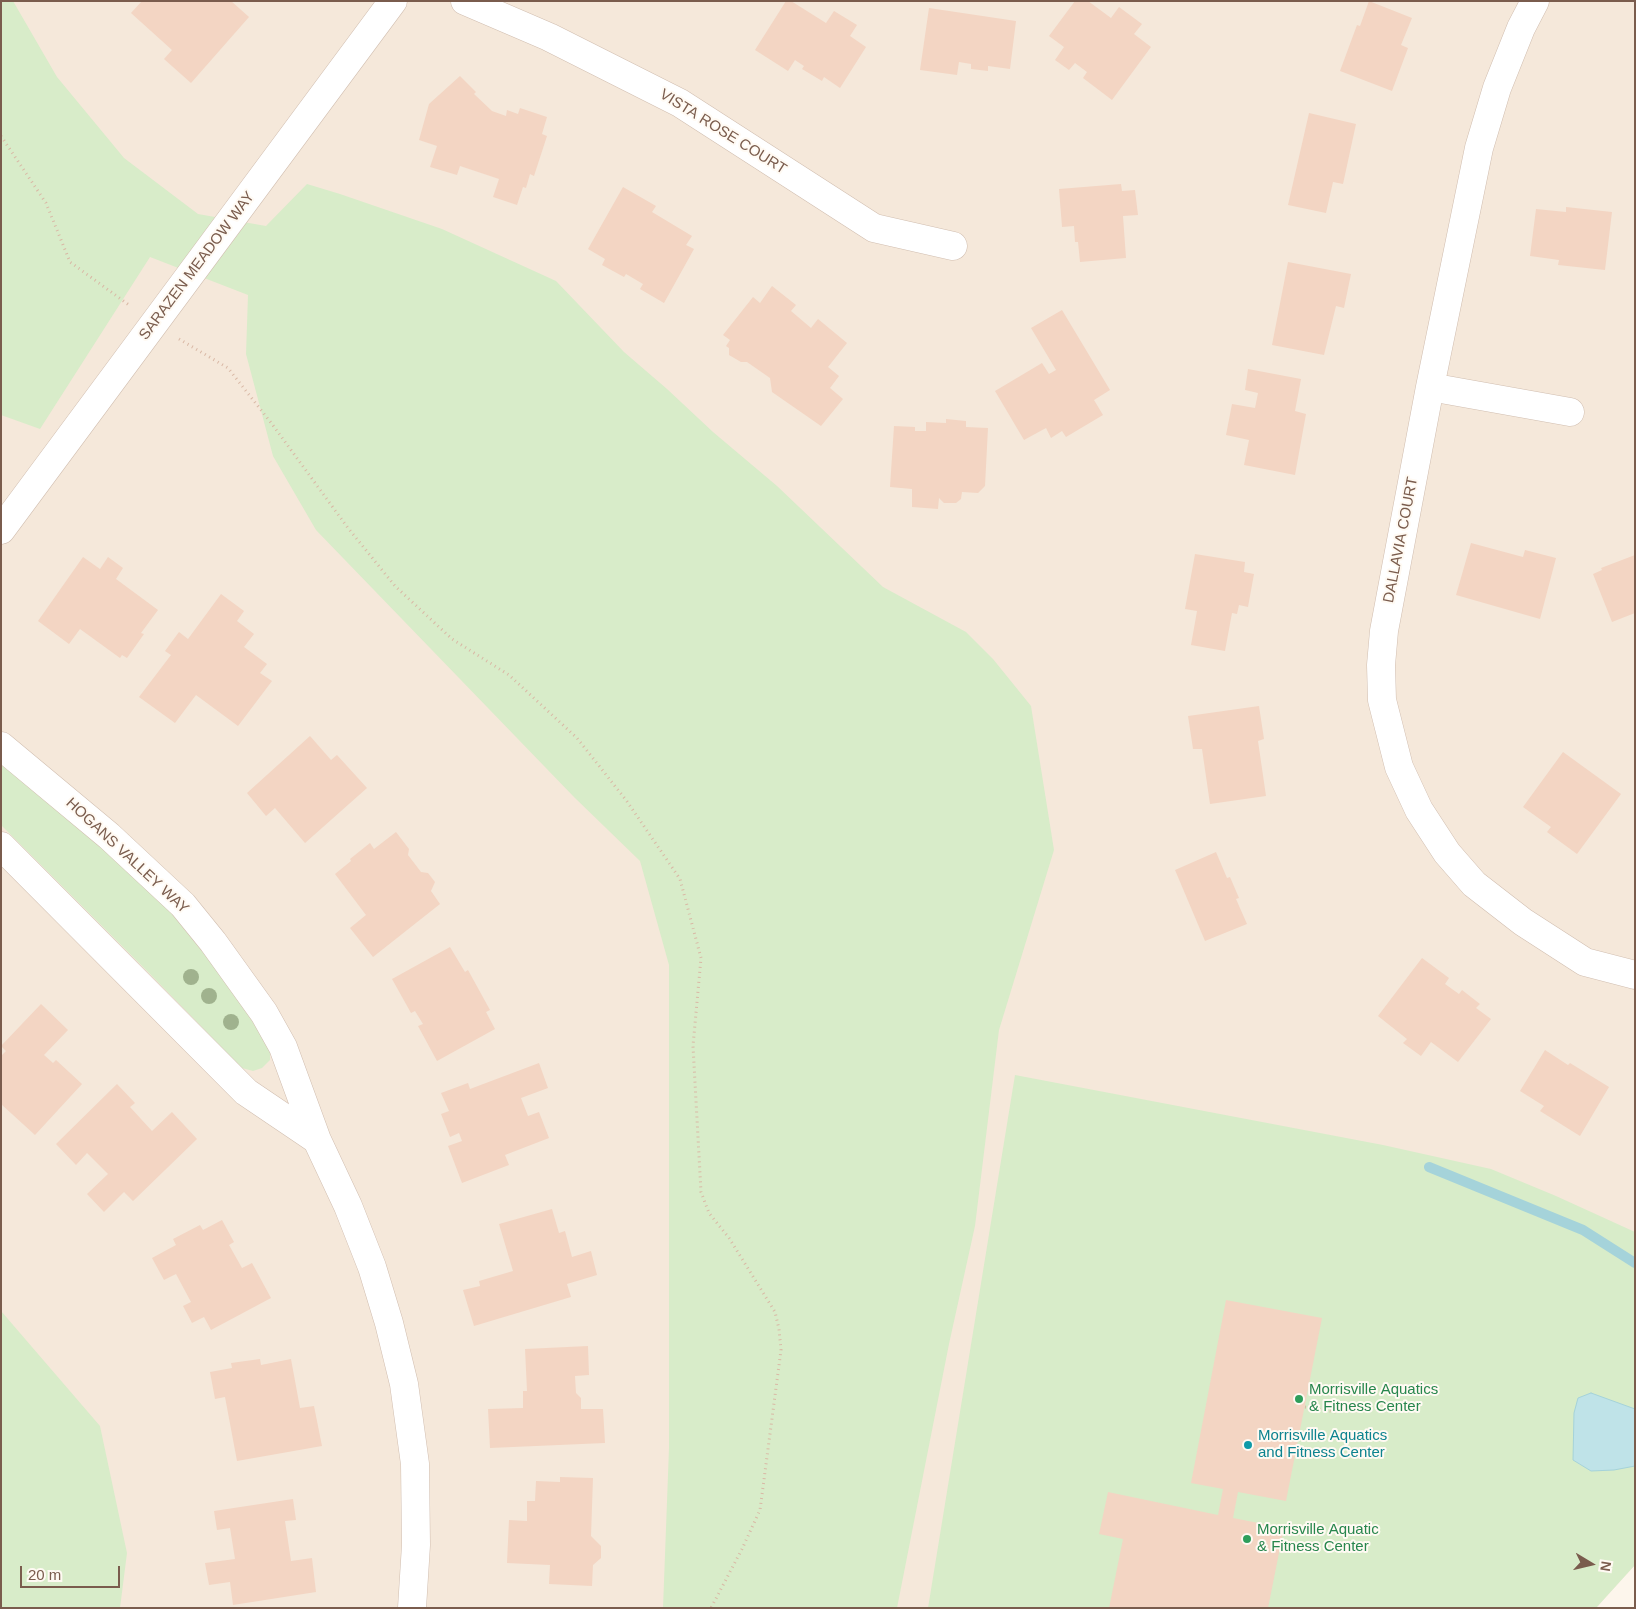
<!DOCTYPE html>
<style>
body{margin:0}
#map{position:relative;width:1636px;height:1609px;overflow:hidden;background:#fdf6ec;font-family:Helvetica,sans-serif}
canvas{display:block}
.frame{position:absolute;inset:0;border:2px solid #7a5c4d;pointer-events:none}
.north{position:absolute;left:1566px;top:1539px;width:50px;height:50px;-webkit-text-stroke:4px #fffaf3;paint-order:stroke;rotate:99deg;font-size:14px;font-weight:700;line-height:20px;text-align:center;color:#7a5c4d}
.north::after{content:'';display:block;margin:auto;width:18px;height:22px;background:#7a5c4d;clip-path:polygon(50% 0,100% 100%,50% 72%,0 100%)}
.scale{position:absolute;left:20px;top:1566px;width:100px;height:22px;box-sizing:border-box;border:2px solid #7a5c4d;border-top:0;padding-left:6px;font-size:15px;line-height:18px;white-space:nowrap;color:#7a5c4d;-webkit-text-stroke:4px #fffaf3;paint-order:stroke}
</style>
<div id="map">
<canvas width="1636" height="1609"></canvas>
<div class="frame"></div>
<div class="north">N</div>
<div class="scale">20 m</div>
</div>
<script>
const ctx = document.querySelector('canvas').getContext('2d');
ctx.lineJoin = 'round';
function fillPath(path, color) {
  ctx.fillStyle = color;
  ctx.fill(path, 'evenodd');
}
function shape(rows) {
  const path = new Path2D();
  for (const r of rows) {
    path.moveTo(r[0], r[1]);
    for (let i = 2; i < r.length; i += 2) path.lineTo(r[i], r[i + 1]);
  }
  return path;
}
function trace(path, color, width, dash) {
  ctx.strokeStyle = color;
  ctx.lineWidth = width;
  ctx.lineCap = dash ? 'butt' : 'round';
  ctx.setLineDash(dash || []);
  ctx.stroke(path);
}
function label(font, color, halo, rows, align = 'center') {
  ctx.font = font + ' Helvetica,sans-serif';
  ctx.lineWidth = 4;
  ctx.setLineDash([]);
  ctx.textBaseline = 'middle';
  ctx.strokeStyle = halo;
  ctx.fillStyle = color;
  for (const [text, x, y, turn = 0] of rows) {
    ctx.save();
    ctx.translate(x, y);
    ctx.rotate((+turn || 0) * Math.PI / 180);
    ctx.textAlign = isNaN(turn) ? turn : align;
    if (halo) ctx.strokeText(text, 0, 0);
    ctx.fillText(text, 0, 0);
    ctx.restore();
  }
}
const residential = shape([
 [1,1,1635,1,1635,1565,1596,1608,1,1608]
]);
const green = shape([
 [1,1,13,1,57,77,124,158,198,214,266,226,307,184,340,194,442,229,556,281,624,352,667,389,713,432,777,486,883,587,966,632,993,659,1031,706,1054,850,999,1030,975,1226,949,1344,897,1608,663,1608,669,1448,669,965,640,861,574,797,316,530,273,456,246,354,248,295,150,257,40,429,1,415],
 [1,764,76,818,177,918,233,992,270,1048,270,1060,262,1068,253,1071,242,1068,150,974,1,825],
 [1015,1075,1383,1145,1491,1169,1556,1196,1635,1232,1635,1565,1596,1608,928,1608],
 [1,1311,100,1426,127,1553,120,1608,1,1608]
]);
const water = shape([
 [1591,1393,1635,1409,1635,1466,1614,1470,1591,1471,1573,1460,1574,1413,1578,1398,1591,1393]
]);
const stream = shape([
 [1429,1167,1583,1230,1635,1263]
]);
const building = shape([
 [142,1,231,1,249,17,191,83,164,59,172,50,131,13],
 [786,1,791,1,826,23,834,11,857,25,850,36,866,47,840,88,824,77,822,81,802,69,804,66,795,60,788,71,755,50],
 [1075,1,1088,1,1111,18,1119,7,1142,24,1134,34,1151,47,1112,100,1083,78,1087,72,1075,63,1069,70,1055,60,1064,47,1049,36],
 [1369,1,1412,18,1401,45,1408,48,1392,91,1340,71,1357,25,1360,26],
 [929,8,1016,21,1010,69,988,66,988,71,971,69,971,64,959,62,957,75,920,70],
 [460,76,476,92,474,94,492,111,506,116,507,110,518,114,520,108,547,117,542,134,547,136,534,176,530,174,526,188,523,187,517,205,493,197,499,179,460,166,457,175,430,167,437,146,419,140,429,104],
 [1309,113,1356,124,1343,184,1333,182,1326,213,1288,205],
 [1121,184,1122,191,1135,190,1138,215,1123,216,1126,258,1080,262,1078,242,1075,242,1074,226,1062,227,1059,189],
 [623,187,656,206,652,212,692,236,686,245,694,249,664,303,640,289,643,284,626,274,624,277,602,265,605,259,588,249],
 [1566,207,1612,212,1605,270,1558,265,1559,260,1530,256,1536,209,1566,212],
 [1288,262,1351,274,1344,308,1336,306,1324,355,1272,345],
 [772,286,796,305,791,311,811,328,818,319,847,343,828,367,839,376,830,388,843,399,821,426,772,392,770,378,747,362,741,362,729,355,729,348,726,346,730,340,723,335,753,297,760,303],
 [1062,310,1110,390,1094,400,1103,415,1066,437,1062,431,1051,438,1046,428,1024,440,995,391,1042,363,1049,374,1056,370,1031,328],
 [1248,369,1301,379,1295,411,1306,414,1295,475,1244,465,1249,440,1226,435,1232,404,1255,408,1258,393,1245,390],
 [946,419,966,421,966,427,988,428,985,486,978,493,962,492,961,499,956,503,944,503,939,498,938,509,912,507,912,489,890,487,894,426,915,427,915,431,926,431,926,422,946,423],
 [1471,543,1523,557,1525,550,1556,558,1540,619,1456,595],
 [1195,554,1245,562,1244,572,1254,574,1248,607,1239,605,1237,614,1232,613,1225,651,1191,645,1197,611,1185,609],
 [1635,555,1635,613,1612,622,1593,574,1602,570,1601,568],
 [83,557,100,569,108,557,123,568,116,579,158,610,141,633,144,634,127,658,122,655,120,658,80,629,69,644,38,621],
 [221,594,244,611,237,621,254,634,244,647,267,664,260,673,272,681,238,726,196,695,175,723,139,697,171,655,165,651,179,632,188,639],
 [1259,706,1264,739,1258,741,1266,796,1210,804,1202,749,1193,749,1188,716],
 [310,736,331,760,337,755,367,788,305,843,275,808,266,816,247,793],
 [1563,752,1621,794,1577,854,1547,832,1551,827,1523,807],
 [396,832,409,849,408,855,421,872,428,873,435,882,431,891,440,904,373,957,350,928,366,915,335,874,351,861,350,859,370,843,374,849],
 [1216,852,1227,878,1230,877,1239,898,1236,899,1247,924,1205,941,1175,870],
 [450,947,465,972,468,970,490,1010,486,1012,495,1029,437,1061,418,1026,423,1024,415,1011,411,1013,392,979],
 [1422,958,1449,978,1445,984,1459,994,1462,990,1480,1004,1476,1008,1491,1019,1458,1062,1431,1042,1421,1056,1403,1043,1407,1039,1378,1016],
 [41,1004,68,1030,44,1055,53,1063,56,1060,82,1084,35,1135,1,1104,1,1056,6,1051,1,1046],
 [1545,1050,1568,1065,1570,1063,1609,1087,1580,1136,1540,1111,1544,1106,1520,1091],
 [539,1063,548,1088,521,1098,528,1116,539,1112,549,1138,505,1155,509,1165,462,1183,448,1146,462,1141,459,1133,450,1137,441,1114,449,1111,441,1093,468,1083,470,1089],
 [117,1084,135,1103,130,1107,152,1131,172,1112,197,1139,133,1201,124,1192,104,1212,87,1194,108,1174,87,1153,76,1165,56,1144],
 [552,1209,559,1233,565,1231,572,1257,591,1251,597,1275,567,1284,571,1297,474,1326,463,1290,480,1286,479,1281,513,1271,499,1224],
 [222,1220,234,1242,229,1245,242,1268,252,1263,271,1298,211,1330,204,1317,192,1323,183,1306,191,1302,176,1274,164,1280,152,1258,176,1245,173,1239,200,1225,203,1230],
 [1226,1300,1322,1318,1286,1501,1238,1492,1233,1518,1284,1528,1268,1608,1109,1608,1123,1539,1099,1534,1108,1492,1218,1515,1223,1489,1191,1483],
 [588,1346,589,1375,575,1376,576,1393,581,1398,581,1409,603,1409,605,1443,490,1448,488,1409,523,1408,523,1391,527,1391,525,1349],
 [260,1359,261,1365,291,1359,300,1408,314,1406,322,1446,237,1461,225,1397,215,1399,210,1372,232,1368,231,1363],
 [560,1477,593,1478,591,1536,601,1546,601,1558,593,1565,592,1586,549,1584,550,1565,507,1563,509,1520,527,1521,527,1501,535,1501,536,1481,560,1482],
 [293,1499,296,1520,285,1521,291,1561,312,1558,316,1592,233,1605,230,1582,209,1585,205,1563,235,1559,230,1528,217,1530,214,1511]
]);
const path = shape([
 [1,136,46,203,70,262,129,305],
 [179,339,228,368,272,424,348,528,395,586,452,639,509,675,577,738,626,800,680,879,701,958,693,1046,701,1192,709,1213,729,1238,775,1312,779,1329,781,1350,760,1510,742,1549,711,1608],
 [1305,1407,1336,1412]
]);
const street = shape([
 [465,1,549,37,680,103,874,228,953,246],
 [1535,1,1521,28,1497,88,1479,148,1430,387,1384,631,1381,665,1382,700,1399,767,1419,810,1447,853,1474,884,1523,922,1585,962,1635,975],
 [1430,387,1570,412],
 [1,530,393,1],
 [1,746,109,836,183,905,213,942,264,1013,283,1047,317,1140,348,1206,372,1267,389,1323,404,1384,415,1464,416,1545,412,1608],
 [1,846,246,1092,317,1140]
]);
const trees = [
 [191,977],
 [209,996],
 [231,1022]
];
const markers = [
 [1299,1399,5,"#2e9e5b"],
 [1248,1445,5,"#0f9aa8"],
 [1247,1539,5,"#2e9e5b"]
];
const streetNames = [
 ["VISTA ROSE COURT",723,132,32],
 ["SARAZEN MEADOW WAY",197,266,-53],
 ["DALLAVIA COURT",1401,540,-79],
 ["HOGANS VALLEY WAY",127,856,43]
];
const leisureNames = [
 ["Morrisville Aquatics",1309,1390],
 ["& Fitness Center",1309,1407],
 ["Morrisville Aquatic",1257,1530],
 ["& Fitness Center",1257,1547]
];
const cultureNames = [
 ["Morrisville Aquatics",1258,1436],
 ["and Fitness Center",1258,1453]
];
fillPath(residential, '#f5e8da');
fillPath(green, '#d8ecc9');
fillPath(water, '#bfe3e8');
trace(water, '#a5d3da', 1);
trace(stream, '#a5d3da', 10);
fillPath(building, '#f3d5c3');
trace(street, '#d1beb0', 29);
trace(path, '#d9b8a5', 3, [1, 4]);
trace(street, '#fff', 28);
ctx.fillStyle = '#a0b28e';
for (const [x, y] of trees) {
  ctx.beginPath();
  ctx.arc(x, y, 8, 0, 2 * Math.PI);
  ctx.fill();
}
for (const [x, y, r, color] of markers) {
  const dot = new Path2D();
  dot.arc(x, y, r, 0, 2 * Math.PI);
  ctx.fillStyle = color;
  ctx.fill(dot);
  trace(dot, '#fffaf3', 2);
}
label('15px', '#7a5c4d', '#fffaf3', streetNames);
label('15px', '#27864d', '#fffaf3', leisureNames, 'left');
label('15px', '#0d838f', '#fffaf3', cultureNames, 'left');
</script>
